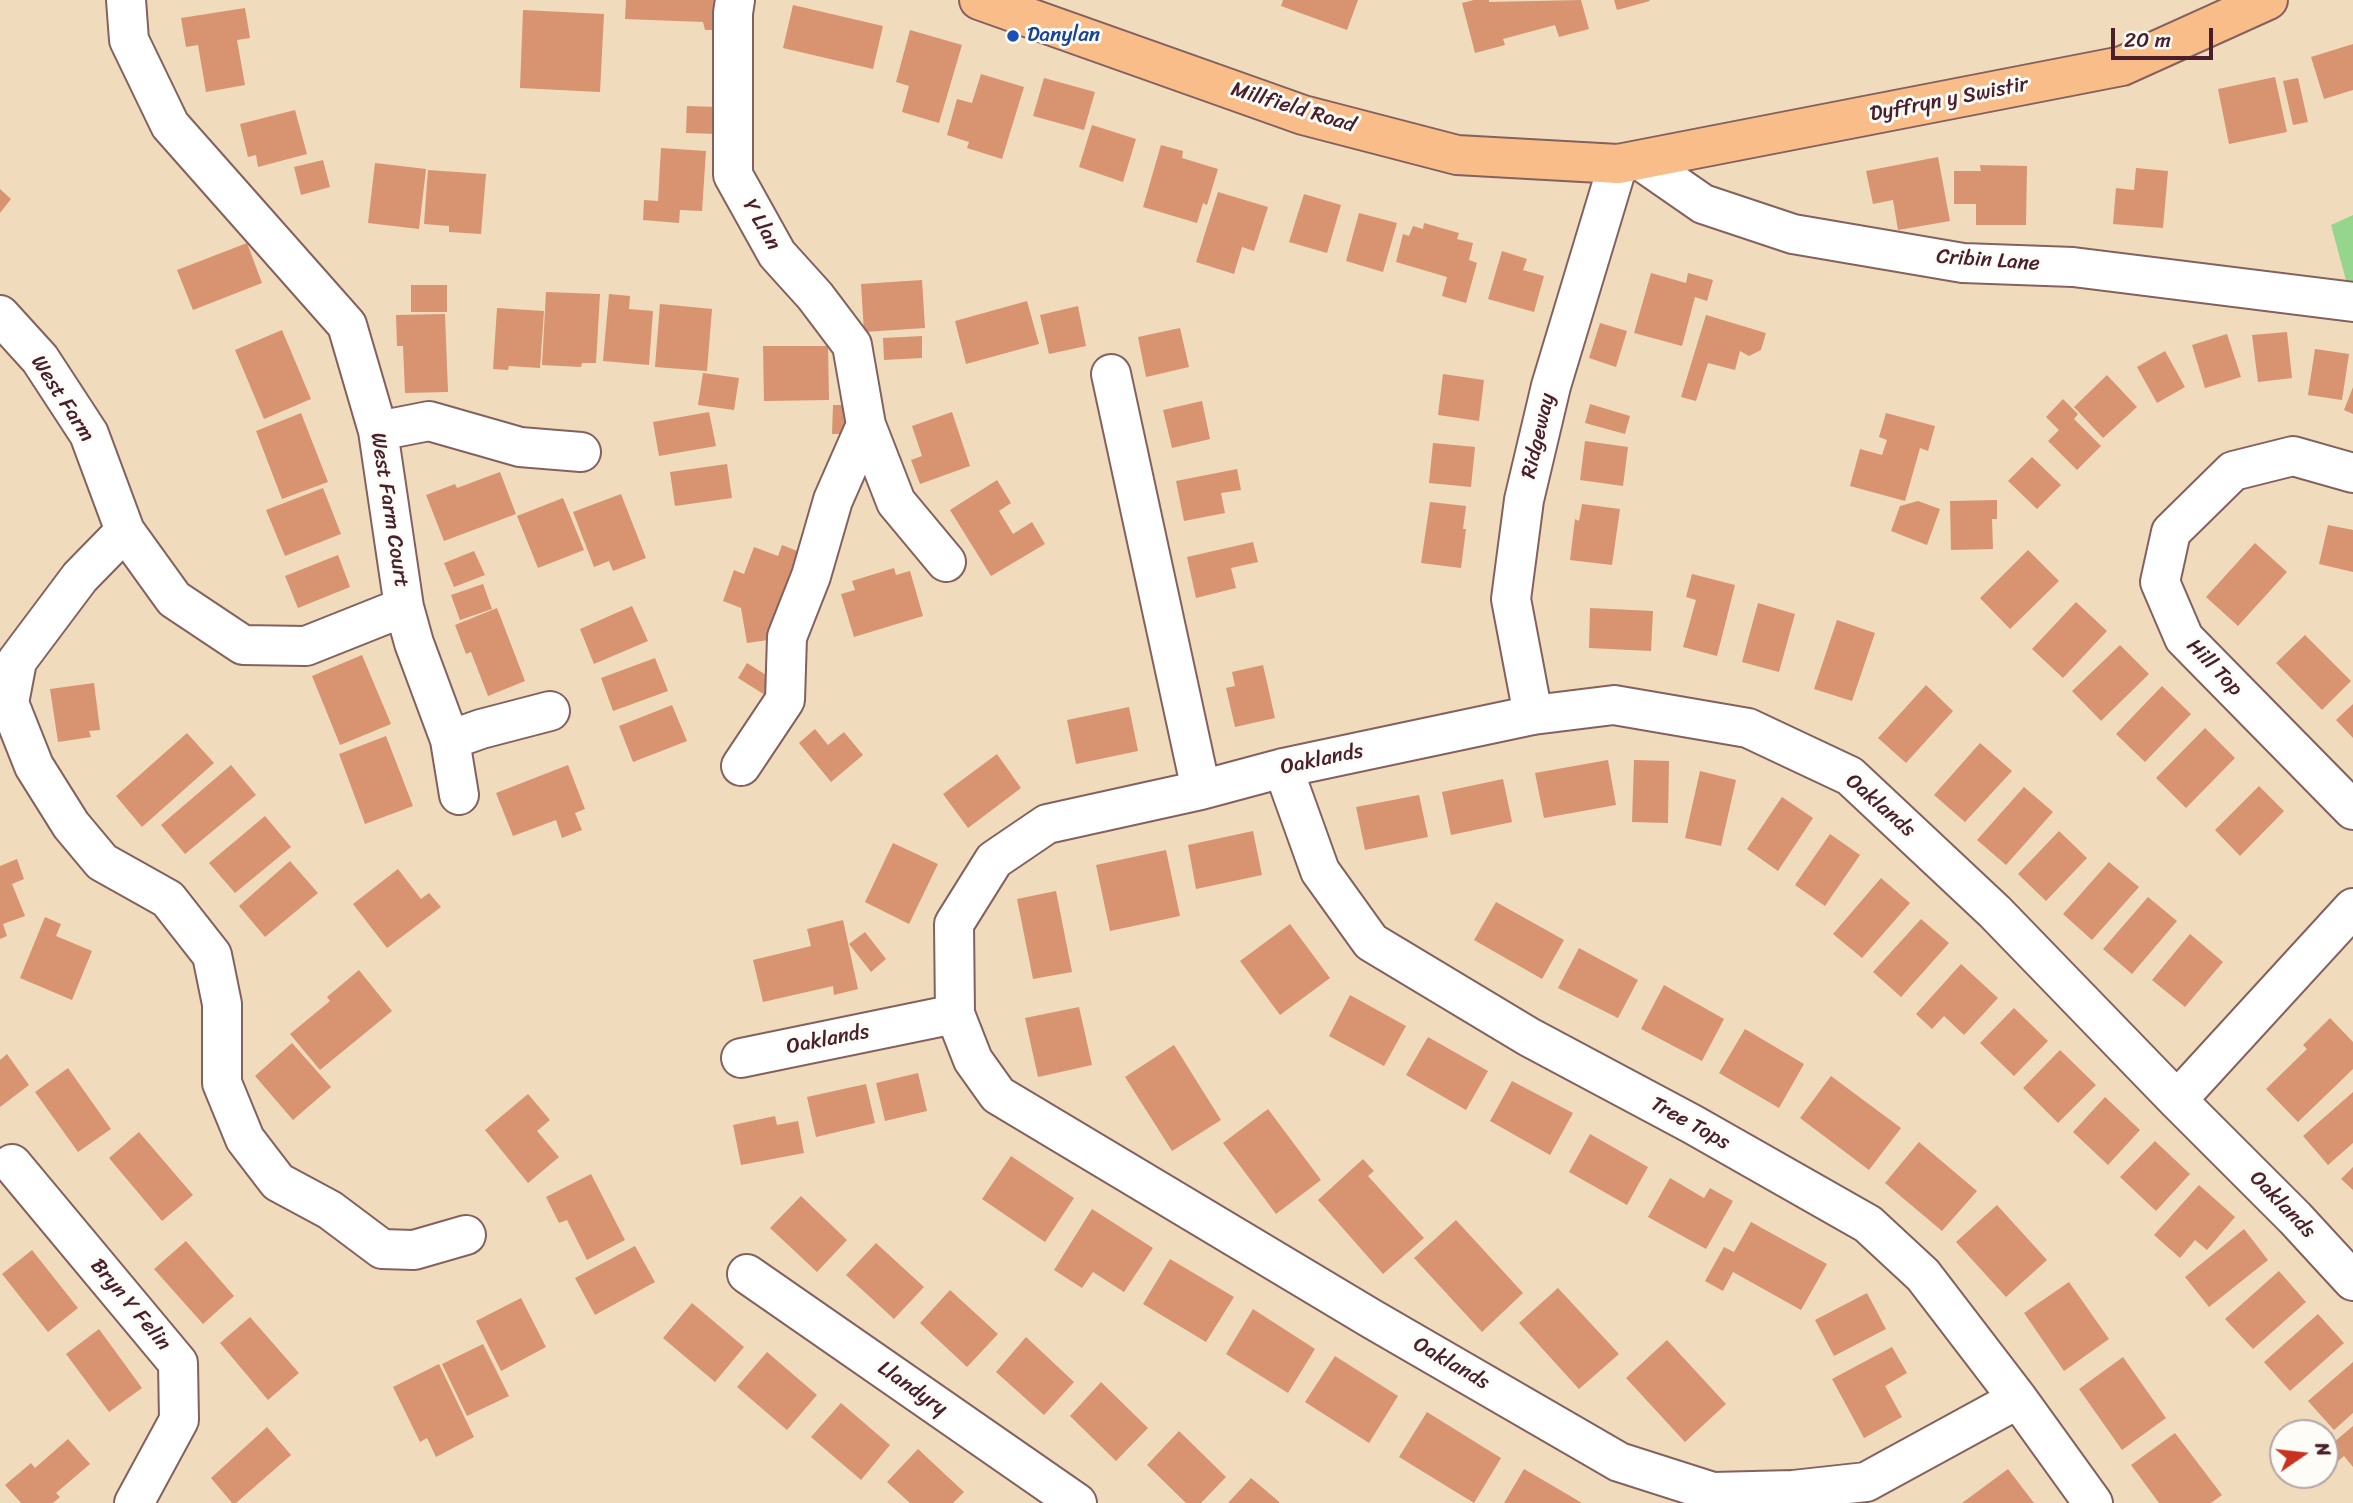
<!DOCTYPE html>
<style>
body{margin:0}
#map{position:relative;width:2353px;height:1503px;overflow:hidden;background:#f0dcbc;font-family:Sriracha,sans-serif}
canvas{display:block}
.north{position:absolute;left:2269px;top:1419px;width:70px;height:70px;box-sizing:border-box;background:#fdfcf7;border:2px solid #b5a4a5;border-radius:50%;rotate:76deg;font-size:19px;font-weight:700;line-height:28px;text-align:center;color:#4a1f2b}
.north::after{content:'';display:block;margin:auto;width:24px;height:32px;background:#c8321e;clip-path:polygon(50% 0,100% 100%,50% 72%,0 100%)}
.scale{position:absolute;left:2111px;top:28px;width:102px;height:32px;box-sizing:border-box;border:4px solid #4a1f2b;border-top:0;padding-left:9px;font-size:21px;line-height:24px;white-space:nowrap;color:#4a1f2b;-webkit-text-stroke:5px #fdfcf7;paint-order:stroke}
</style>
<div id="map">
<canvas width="2353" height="1503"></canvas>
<div class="north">N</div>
<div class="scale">20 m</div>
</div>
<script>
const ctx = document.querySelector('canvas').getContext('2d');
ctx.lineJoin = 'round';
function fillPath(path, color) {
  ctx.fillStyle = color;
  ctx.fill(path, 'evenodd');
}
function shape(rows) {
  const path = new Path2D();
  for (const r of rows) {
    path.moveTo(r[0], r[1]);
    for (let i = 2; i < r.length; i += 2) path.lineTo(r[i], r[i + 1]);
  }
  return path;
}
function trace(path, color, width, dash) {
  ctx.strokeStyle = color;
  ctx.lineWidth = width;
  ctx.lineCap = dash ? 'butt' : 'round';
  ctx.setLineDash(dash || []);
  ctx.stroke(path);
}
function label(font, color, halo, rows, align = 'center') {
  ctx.font = font + ' Sriracha,sans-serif';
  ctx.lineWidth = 6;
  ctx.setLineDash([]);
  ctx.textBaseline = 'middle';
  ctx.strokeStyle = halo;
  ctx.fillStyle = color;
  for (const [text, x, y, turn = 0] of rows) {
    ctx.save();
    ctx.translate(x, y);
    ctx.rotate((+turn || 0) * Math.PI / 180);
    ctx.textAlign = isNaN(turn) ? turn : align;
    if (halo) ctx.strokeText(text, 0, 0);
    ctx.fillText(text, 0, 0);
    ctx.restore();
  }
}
const green = shape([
 [2353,215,2353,306,2331,225]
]);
const building = shape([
 [626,0,722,0,720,30,705,30,703,22,625,19],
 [1283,0,1358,0,1347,30,1281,6],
 [1474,0,1489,0,1489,2,1581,0,1589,29,1559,37,1555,25,1503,39,1505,45,1475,53,1462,3],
 [1614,0,1649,0,1650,1,1617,10],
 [793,5,883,26,873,69,783,48],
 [245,8,250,38,237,40,245,85,206,92,198,45,186,47,181,18],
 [523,10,604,14,600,92,520,88],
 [910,30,962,45,939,123,902,112,909,86,896,82],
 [2353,44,2353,90,2324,99,2311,57],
 [981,74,1024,87,1002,159,967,148,969,142,947,135,957,99,972,103],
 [2275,77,2287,132,2229,144,2218,89],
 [1044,78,1095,92,1084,130,1033,116],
 [2298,78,2308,122,2293,125,2283,81],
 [687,106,718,107,717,134,686,133],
 [295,110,307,154,258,167,256,155,248,157,240,124],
 [1092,125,1136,139,1123,182,1079,167],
 [1161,145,1183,151,1182,158,1218,169,1207,205,1203,203,1197,223,1143,207],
 [661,148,706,151,702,211,680,210,679,223,643,220,644,200,658,201],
 [1938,157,1950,221,1898,230,1893,200,1873,204,1866,171],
 [323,160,330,187,301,195,294,167],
 [375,163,426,169,419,229,368,223],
 [1980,165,2027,166,2026,225,1976,225,1976,204,1954,204,1954,171,1981,171],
 [2136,168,2168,171,2163,228,2113,224,2116,188,2134,190],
 [428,170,486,174,481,234,449,232,449,226,424,224],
 [0,189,11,199,0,213],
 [1218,192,1268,207,1254,251,1242,247,1234,274,1196,262],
 [1304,194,1341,205,1327,253,1289,242],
 [1359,213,1397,223,1383,272,1346,261],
 [1424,223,1459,233,1457,239,1473,243,1469,260,1477,263,1466,303,1442,296,1447,277,1396,262,1403,234,1409,236,1413,226,1423,229],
 [247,243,262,283,193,310,177,270],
 [1502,251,1527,259,1523,270,1544,276,1534,312,1488,299],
 [1651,273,1686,283,1688,273,1713,280,1707,301,1695,297,1682,346,1634,333],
 [922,280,925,328,864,332,861,284],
 [411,285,447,285,447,312,411,312],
 [546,292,600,294,596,363,582,363,581,367,542,365],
 [609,294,630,296,629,309,653,311,649,365,603,361],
 [1027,301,1039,344,966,364,955,321],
 [660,304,712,309,707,371,655,367],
 [1078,306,1086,346,1049,354,1040,315],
 [497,308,544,311,540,368,509,366,508,370,493,369],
 [445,314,448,392,405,393,403,346,397,346,396,315],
 [1706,315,1766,333,1761,350,1749,356,1740,351,1735,370,1708,363,1696,401,1681,397],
 [1600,323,1627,331,1616,367,1589,358],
 [1180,328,1189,367,1146,377,1138,337],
 [282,330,311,399,264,419,235,350],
 [2287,332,2292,378,2258,382,2252,335],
 [2227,334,2241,377,2205,388,2192,345],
 [922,336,922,358,884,360,883,338],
 [763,346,828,346,829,400,764,401],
 [2315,349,2349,354,2342,400,2308,395],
 [2165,351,2185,387,2157,403,2137,367],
 [703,373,739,378,734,410,698,405],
 [1443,374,1484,380,1479,421,1438,415],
 [2107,375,2137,407,2103,438,2074,407],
 [2353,387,2353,414,2344,410],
 [2063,399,2078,414,2074,419,2101,446,2077,470,2048,441,2059,430,2046,417],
 [1202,401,1210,439,1172,448,1163,410],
 [1590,404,1630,416,1625,434,1585,423],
 [833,405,858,405,857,434,832,434],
 [709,412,716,446,659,456,653,422],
 [952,412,970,466,920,484,911,460,922,456,912,426],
 [301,413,328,482,282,499,256,431],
 [1886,413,1935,426,1928,451,1920,448,1905,501,1850,486,1860,449,1882,455,1887,440,1879,437],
 [1585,441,1628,447,1623,486,1580,480],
 [1433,443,1475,447,1471,487,1429,483],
 [2032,457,2061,485,2037,509,2008,481],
 [727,464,732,498,675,506,670,472],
 [1237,469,1241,490,1221,493,1225,513,1184,521,1176,481],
 [500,472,516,514,444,541,426,495,455,484,457,488],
 [997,480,1011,503,999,511,1013,534,1032,522,1045,544,991,576,950,510],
 [323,488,341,534,285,556,266,510],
 [621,494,646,558,613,571,609,561,594,567,573,512],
 [563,498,584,550,538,568,517,516],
 [1997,500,1997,519,1992,519,1993,549,1951,550,1950,501],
 [1918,501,1940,509,1927,545,1891,531,1900,506],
 [1430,502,1466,506,1463,529,1466,529,1461,568,1421,563],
 [1582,504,1620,509,1612,565,1570,560,1575,519,1579,521],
 [2328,525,2353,530,2353,572,2319,564],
 [1253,542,1258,562,1231,568,1236,588,1196,598,1187,557],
 [2255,543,2287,572,2238,626,2206,597],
 [782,545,805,554,782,638,747,643,741,608,723,601,734,570,744,574,754,547,778,556],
 [2028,550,2059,581,2010,629,1980,598],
 [474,551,485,575,454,587,444,563],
 [338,555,350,587,298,608,285,576],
 [894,568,896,575,910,571,923,616,854,637,841,594,855,590,852,581],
 [1692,574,1735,585,1717,656,1683,647,1696,600,1686,597],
 [483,584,492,609,460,620,451,595],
 [2076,602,2107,631,2063,678,2032,649],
 [1758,603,1795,614,1779,672,1742,662],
 [632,606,648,641,594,664,580,629],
 [497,608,525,681,488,696,471,652,466,654,455,625],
 [1590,608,1653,611,1651,651,1589,648],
 [1837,620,1875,633,1852,701,1814,689],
 [2305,635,2351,681,2322,710,2276,663],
 [2120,645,2149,674,2101,721,2072,691],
 [362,655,391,724,340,745,312,676],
 [655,658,668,691,613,711,601,678],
 [747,663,774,680,765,695,738,678],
 [1263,665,1275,718,1235,727,1226,688,1235,686,1232,672],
 [94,683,100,730,89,731,91,737,58,742,50,689],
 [1926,685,1953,711,1906,763,1878,738],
 [2162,686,2191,714,2145,762,2116,734],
 [2353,704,2353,738,2336,720],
 [672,705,687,741,633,762,619,726],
 [1129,707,1138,751,1076,764,1067,720],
 [2205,728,2235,758,2186,808,2156,778],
 [815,729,828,745,844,732,863,755,831,782,799,743],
 [187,733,214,763,142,827,116,796],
 [386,736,413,806,365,824,339,754],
 [1980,743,2012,771,1965,822,1934,795],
 [997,754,1021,788,968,828,943,794],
 [1608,760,1616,805,1544,818,1535,773],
 [1634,760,1669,761,1668,823,1632,822],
 [231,765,256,795,185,854,161,825],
 [568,765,585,809,575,813,582,830,562,838,556,820,513,836,496,793],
 [1700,771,1736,780,1721,846,1685,838],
 [1503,779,1512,822,1451,835,1442,792],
 [2259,786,2284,811,2240,856,2215,830],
 [2024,787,2053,812,2006,865,1977,840],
 [1419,795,1428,837,1365,850,1356,807],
 [1782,797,1813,818,1778,871,1747,849],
 [265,816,291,847,235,893,209,863],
 [1253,831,1262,875,1196,889,1188,845],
 [2059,831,2087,858,2046,901,2018,874],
 [1830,834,1860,855,1825,906,1795,885],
 [893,843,938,864,909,924,865,902],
 [1166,850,1180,916,1110,931,1096,865],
 [17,859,24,879,12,884,25,916,3,924,7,936,0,939,0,866],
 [290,861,318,893,265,937,239,906],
 [2109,862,2139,887,2092,940,2063,914],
 [398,869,421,899,429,893,441,907,387,948,353,904],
 [1881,878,1910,903,1862,958,1833,934],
 [1056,891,1072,972,1033,979,1017,899],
 [2148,897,2177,921,2132,974,2103,949],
 [1496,902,1564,940,1542,979,1474,940],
 [45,917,61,924,56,936,92,951,72,1000,20,978],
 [1921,919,1949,943,1901,997,1873,972],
 [843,920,858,989,834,995,833,986,763,1002,753,960,811,946,807,929],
 [1290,924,1330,978,1280,1015,1240,961],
 [865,932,886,959,871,972,849,944],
 [2190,934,2223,962,2185,1007,2152,980],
 [1579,948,1638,980,1618,1018,1558,988],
 [1961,964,1998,998,1964,1035,1944,1016,1932,1029,1916,1014],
 [359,970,392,1011,320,1070,290,1034,330,1001,327,997],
 [1664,985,1724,1019,1702,1061,1641,1029],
 [1350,995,1406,1026,1384,1066,1329,1036],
 [1079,1007,1092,1065,1038,1077,1025,1018],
 [2014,1008,2048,1041,2014,1076,1980,1043],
 [2330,1018,2353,1042,2353,1069,2298,1122,2266,1089,2307,1049,2303,1045],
 [1745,1029,1804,1064,1779,1108,1719,1073],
 [1428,1037,1488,1071,1466,1110,1406,1075],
 [292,1043,331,1087,293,1120,255,1076],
 [1174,1045,1221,1120,1172,1151,1125,1077],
 [2060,1050,2096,1085,2058,1123,2023,1088],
 [7,1054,29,1085,0,1107,0,1060],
 [68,1068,111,1129,78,1152,35,1092],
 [918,1073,927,1111,885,1121,876,1083],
 [1831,1076,1901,1128,1869,1170,1800,1118],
 [1512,1081,1573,1113,1550,1155,1490,1121],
 [866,1084,875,1123,816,1137,807,1097],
 [2353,1092,2353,1143,2328,1165,2303,1136],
 [528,1094,550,1120,537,1131,559,1157,528,1183,485,1130],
 [2105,1097,2140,1130,2108,1165,2073,1132],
 [1268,1109,1321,1180,1276,1214,1223,1143],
 [775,1116,777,1125,798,1121,804,1153,741,1165,733,1125],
 [139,1132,193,1195,162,1221,109,1158],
 [1590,1134,1648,1167,1627,1205,1569,1172],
 [2155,1141,2190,1174,2156,1211,2120,1177],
 [1919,1142,1977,1191,1942,1231,1885,1183],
 [1011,1156,1074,1198,1045,1242,982,1199],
 [1363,1159,1374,1171,1368,1176,1424,1238,1383,1274,1318,1200],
 [2353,1167,2353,1190,2341,1179],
 [591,1174,625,1240,587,1260,567,1220,559,1223,546,1197],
 [1670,1178,1704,1198,1710,1188,1733,1201,1706,1249,1648,1217],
 [2199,1185,2235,1217,2207,1250,2195,1240,2180,1258,2154,1235],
 [801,1196,847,1240,817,1272,770,1228],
 [1997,1205,2047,1260,2006,1297,1956,1242],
 [1092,1209,1153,1248,1124,1292,1093,1272,1082,1288,1054,1270],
 [1456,1220,1523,1293,1482,1332,1414,1258],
 [1751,1222,1827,1264,1801,1310,1733,1272,1723,1291,1705,1281,1724,1247,1734,1252],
 [2244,1229,2268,1260,2209,1307,2185,1277],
 [186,1241,234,1296,203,1324,154,1269],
 [876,1243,924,1287,894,1319,846,1275],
 [635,1246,655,1282,595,1315,575,1278],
 [32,1250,78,1308,48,1332,2,1274],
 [1170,1259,1234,1297,1206,1342,1143,1304],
 [2279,1271,2306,1302,2253,1349,2225,1319],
 [2069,1282,2109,1339,2064,1371,2024,1313],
 [1558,1288,1619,1354,1579,1389,1519,1323],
 [950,1290,998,1334,967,1367,920,1323],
 [1867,1293,1886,1329,1834,1356,1815,1320],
 [521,1298,546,1347,501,1371,476,1321],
 [692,1303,744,1347,715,1382,663,1338],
 [1253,1309,1315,1349,1288,1393,1226,1354],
 [2318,1314,2344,1343,2290,1391,2264,1362],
 [250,1317,299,1373,268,1400,220,1343],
 [99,1329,142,1388,109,1412,66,1354],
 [1026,1337,1074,1382,1044,1415,996,1372],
 [1667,1340,1726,1404,1685,1442,1626,1378],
 [483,1344,509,1396,467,1416,442,1364],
 [1892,1347,1907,1373,1885,1386,1902,1417,1864,1438,1832,1379],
 [767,1352,817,1395,787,1430,737,1387],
 [1335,1356,1398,1396,1369,1443,1305,1402],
 [2123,1357,2166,1418,2122,1450,2079,1389],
 [2353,1362,2353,1413,2334,1430,2308,1401],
 [439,1364,474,1437,436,1457,427,1438,420,1442,393,1387],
 [1101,1382,1148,1428,1116,1461,1070,1416],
 [841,1403,890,1445,861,1480,811,1437],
 [1427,1412,1501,1458,1474,1503,1399,1457],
 [2353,1426,2353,1467,2344,1456,2338,1461,2327,1448],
 [267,1427,291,1455,236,1503,232,1503,211,1478],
 [1179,1431,1226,1477,1201,1503,1186,1503,1147,1465],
 [2175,1433,2222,1495,2211,1503,2159,1503,2131,1465],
 [68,1439,90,1464,56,1493,60,1497,53,1503,21,1503,5,1485,31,1463,35,1468],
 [918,1449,964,1492,953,1503,910,1503,887,1482],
 [1524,1469,1560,1490,1582,1503,1504,1503],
 [2008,1469,2034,1503,1962,1503],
 [1251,1478,1277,1500,1280,1503,1228,1503]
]);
const minor = shape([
 [126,0,129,40,170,125,347,325,378,431,404,607,306,646,243,645,174,599,125,531,80,577,17,661,9,703,34,766,71,825,102,862,168,899,212,955,222,1004,222,1083,245,1139,278,1182,330,1210,382,1249,414,1250,466,1235],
 [735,0,733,13,733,175,777,254,815,296,852,345,866,425,896,502,946,562],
 [1641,161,1703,204,1793,234,1963,263,2073,267,2353,302],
 [0,315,40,359,89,434,125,531],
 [1111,374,1201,790],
 [378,431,429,421,520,447,581,452],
 [2353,473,2293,456,2233,471,2171,532,2160,582,2184,638,2353,810],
 [404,607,414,643,450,740,459,795],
 [1533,715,1511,599,1524,500,1551,386,1618,164],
 [450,740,481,729,550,711],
 [741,766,785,700,787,637,811,576,833,500,866,425],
 [1283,768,1320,871,1371,942,1529,1037,1692,1124,1868,1224,1923,1275,2018,1399,2093,1503],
 [741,1058,955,1014],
 [2177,1100,2353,908],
 [12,1164,178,1363,179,1420,134,1503],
 [747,1274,1077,1503],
 [2018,1399,1866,1482,1793,1490,1713,1492,1619,1462,1372,1319,998,1095,973,1060,955,1014,954,924,994,860,1047,824,1201,790,1283,768,1533,715,1614,705,1748,728,1850,776,1995,912,2177,1100,2295,1218,2353,1281]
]);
const major = shape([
 [979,0,1303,115,1457,155,1618,164,2122,66,2268,0]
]);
const markers = [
 [1013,36,7,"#1a4fb4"]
];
const transitNames = [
 ["Danylan",1027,36]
];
const streetNames = [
 ["Dyffryn y Swistir",1949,100,-11],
 ["Millfield Road",1293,108,17],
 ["Y Llan",761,225,60],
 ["Cribin Lane",1988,261,4],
 ["West Farm",62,399,57],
 ["Ridgeway",1539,436,-77],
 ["West Farm Court",389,510,81],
 ["Hill Top",2214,668,46],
 ["Oaklands",1322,760,-12],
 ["Oaklands",1880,806,41],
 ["Oaklands",828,1040,-11],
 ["Tree Tops",1690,1124,29],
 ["Oaklands",2282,1205,46],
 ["Bryn Y Felin",130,1305,50],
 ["Oaklands",1451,1364,30],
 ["Llandyry",912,1389,35]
];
fillPath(green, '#95d58c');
fillPath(building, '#d89371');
trace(minor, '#84615e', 42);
trace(major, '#84615e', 42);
trace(minor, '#fff', 38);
trace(major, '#f8bd89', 38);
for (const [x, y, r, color] of markers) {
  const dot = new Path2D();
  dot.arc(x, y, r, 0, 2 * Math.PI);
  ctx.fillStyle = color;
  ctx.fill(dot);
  trace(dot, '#fdfcf7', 2.5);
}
label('21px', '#164399', '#fdfcf7', transitNames, 'left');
label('21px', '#4a1f2b', '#fdfcf7', streetNames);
</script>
